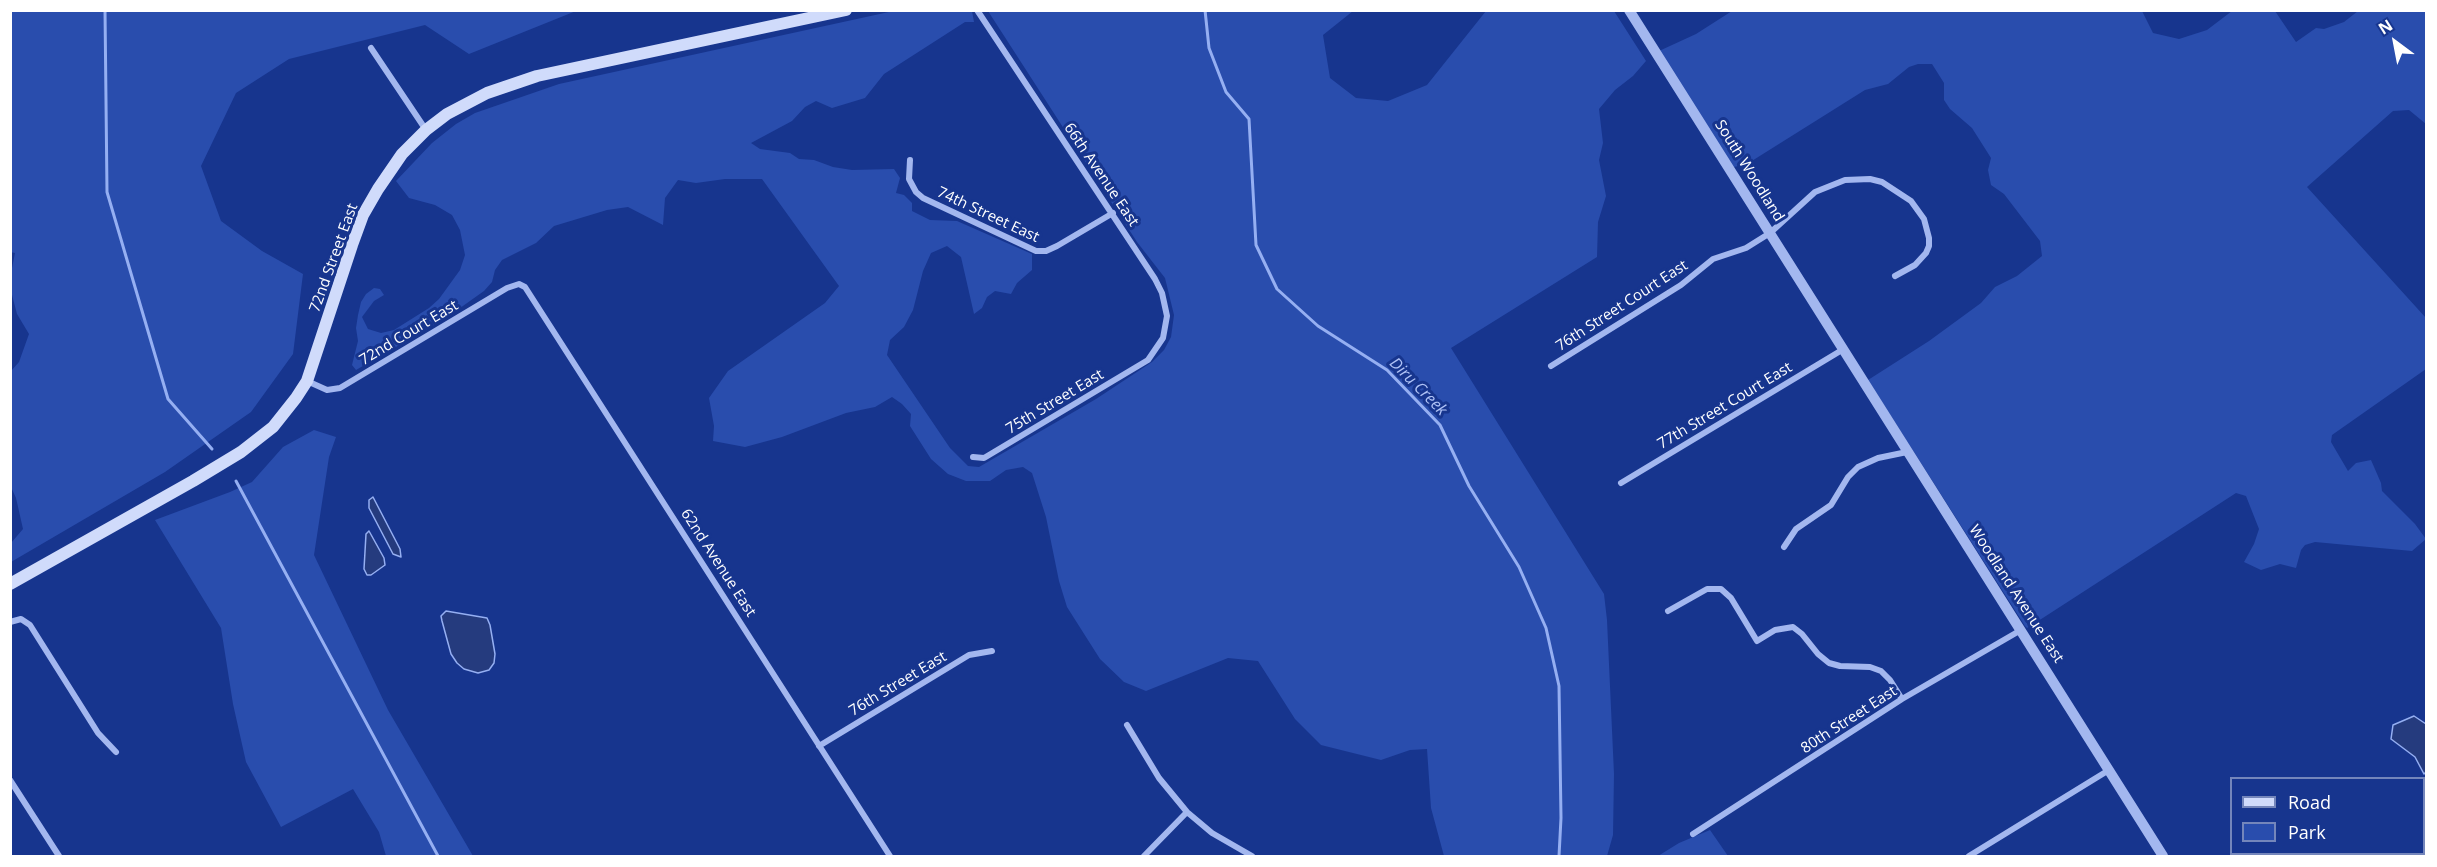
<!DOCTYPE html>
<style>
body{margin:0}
#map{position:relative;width:2437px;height:867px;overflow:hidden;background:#17358e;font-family:"Open Sans",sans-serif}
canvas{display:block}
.frame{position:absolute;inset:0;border:12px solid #fff;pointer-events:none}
.legend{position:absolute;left:2230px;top:777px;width:195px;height:78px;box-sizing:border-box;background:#17358e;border:2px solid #7486bb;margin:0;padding:8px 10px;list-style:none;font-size:18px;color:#fff}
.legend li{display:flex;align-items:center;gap:12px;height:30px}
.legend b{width:30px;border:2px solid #7486bb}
.north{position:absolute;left:2365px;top:12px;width:60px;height:60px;-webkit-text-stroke:4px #17358e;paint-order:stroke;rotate:328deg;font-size:16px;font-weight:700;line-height:24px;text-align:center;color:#fff}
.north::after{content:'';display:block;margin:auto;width:21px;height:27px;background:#fff;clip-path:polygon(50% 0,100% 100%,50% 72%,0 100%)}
</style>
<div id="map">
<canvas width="2437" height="867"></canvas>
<div class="frame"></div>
<ul class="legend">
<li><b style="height:8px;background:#d0dbfb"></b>Road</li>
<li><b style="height:16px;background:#294dad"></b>Park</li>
</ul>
<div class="north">N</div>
</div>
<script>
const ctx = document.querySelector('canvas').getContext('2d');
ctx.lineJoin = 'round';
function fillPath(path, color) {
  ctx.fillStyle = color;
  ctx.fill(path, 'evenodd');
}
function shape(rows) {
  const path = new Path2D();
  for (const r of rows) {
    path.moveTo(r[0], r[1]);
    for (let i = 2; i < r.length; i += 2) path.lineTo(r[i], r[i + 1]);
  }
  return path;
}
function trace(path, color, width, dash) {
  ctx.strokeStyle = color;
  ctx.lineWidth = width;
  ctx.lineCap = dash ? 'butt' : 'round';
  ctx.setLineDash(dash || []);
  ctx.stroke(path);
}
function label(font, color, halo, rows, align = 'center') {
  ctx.font = font + ' "Open Sans",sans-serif';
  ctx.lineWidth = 6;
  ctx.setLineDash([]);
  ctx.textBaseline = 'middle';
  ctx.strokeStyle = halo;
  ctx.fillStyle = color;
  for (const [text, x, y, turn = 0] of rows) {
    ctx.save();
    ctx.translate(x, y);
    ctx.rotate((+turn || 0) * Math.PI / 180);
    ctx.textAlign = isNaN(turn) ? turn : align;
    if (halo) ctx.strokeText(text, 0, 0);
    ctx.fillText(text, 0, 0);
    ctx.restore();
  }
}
const green = shape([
 [11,10,576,10,576,11,469,54,425,25,289,59,236,93,201,166,221,221,262,251,303,274,293,354,251,412,165,472,11,562,11,543,23,529,16,498,11,487,11,371,19,362,29,334,17,314,11,291,11,273,15,253,10,252],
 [898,10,972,11,974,22,965,22,884,74,865,98,832,108,816,101,805,107,792,121,751,143,760,149,790,153,799,159,814,160,833,167,852,170,894,169,900,178,896,193,904,195,912,203,912,211,930,220,957,221,1032,254,1032,270,1017,283,1011,294,995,291,987,297,982,308,974,314,961,257,947,246,931,253,923,271,913,310,904,327,890,340,887,355,950,448,968,466,979,467,1096,399,1152,362,1164,350,1171,337,1174,315,1165,278,1137,242,988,11,1353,11,1323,35,1330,78,1356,98,1388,101,1427,85,1486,11,1614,11,1646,61,1633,76,1615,90,1599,109,1603,143,1599,160,1606,196,1598,222,1597,257,1451,348,1604,594,1607,620,1614,774,1613,835,1607,856,1444,856,1431,808,1427,749,1410,750,1381,760,1321,745,1295,719,1258,661,1228,658,1146,691,1124,682,1100,659,1067,607,1059,581,1046,517,1032,473,1023,467,1006,470,990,481,966,481,948,474,931,459,910,426,911,414,902,404,892,397,875,407,846,413,782,437,745,447,713,441,714,426,709,398,728,371,825,303,839,286,762,179,725,179,696,183,678,180,665,198,663,225,628,207,607,210,554,226,536,243,502,260,495,270,492,282,484,291,446,318,356,370,352,365,358,341,356,328,358,315,361,302,366,294,374,288,380,289,384,295,374,301,362,317,368,329,381,333,394,330,429,308,439,299,460,270,465,255,460,230,452,215,435,205,409,198,396,181,432,143,456,124,475,113,559,84],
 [1732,11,2142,11,2153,33,2179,39,2207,30,2232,11,2275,11,2296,42,2316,28,2324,29,2344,22,2358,11,2426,11,2426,124,2409,110,2393,111,2307,187,2426,318,2426,369,2332,435,2331,442,2348,471,2356,463,2371,460,2381,483,2382,491,2415,524,2426,539,2412,551,2315,542,2305,545,2301,550,2296,568,2280,564,2261,570,2244,562,2254,544,2259,529,2246,496,2236,493,2032,625,2027,628,2025,626,1868,380,1929,341,1981,303,1995,287,2017,276,2042,256,2040,241,2004,194,1991,185,1988,170,1991,158,1972,128,1950,109,1944,100,1944,83,1932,64,1918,64,1909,67,1888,84,1865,90,1747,164,1734,167,1730,164,1659,51,1696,34],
 [314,430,336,437,329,457,314,555,388,710,473,856,386,856,379,832,353,789,281,827,246,762,233,704,221,628,155,520,230,492,252,482,283,447],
 [1710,830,1728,856,1658,856,1679,843]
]);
const water = shape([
 [373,497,400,549,401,557,393,554,369,508,369,500,373,497],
 [369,531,384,558,385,565,371,575,367,575,364,569,366,534,369,531],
 [446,611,487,618,490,625,495,654,494,663,489,670,478,673,464,669,457,663,451,654,442,621,441,616,446,611],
 [2414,716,2426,724,2426,772,2424,774,2415,757,2391,739,2393,725,2414,716]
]);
const stream = shape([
 [105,10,107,192,168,399,212,449],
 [1205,10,1209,48,1226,92,1249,119,1256,245,1277,289,1318,326,1387,370,1440,425,1469,486,1519,567,1546,628,1559,686,1561,818,1559,856],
 [236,481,438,856]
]);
const minor = shape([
 [371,48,426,130],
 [910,160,909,179,916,192,923,198,1036,251,1046,251,1057,246,1113,213],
 [1551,366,1681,285,1713,259,1746,248,1770,233,1815,192,1845,180,1870,179,1882,182,1911,201,1924,219,1929,238,1929,246,1926,253,1915,265,1895,276],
 [307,381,327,390,340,388,507,288,519,284,525,287,890,856],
 [973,457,984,458,1148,360,1163,338,1167,316,1162,293,1155,279,977,10],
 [1621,483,1842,350],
 [1784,547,1796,529,1831,505,1848,477,1858,467,1878,458,1907,452],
 [1668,611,1707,589,1721,589,1731,598,1757,641,1775,630,1793,627,1802,634,1818,654,1829,663,1840,666,1870,667,1881,671,1890,680,1902,699],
 [10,622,21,619,30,625,98,733,116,752],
 [1127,725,1159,778,1187,812,1212,833,1252,856],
 [819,746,969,655,992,651],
 [10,780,59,856],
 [1693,834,1902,699,2021,630],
 [2414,854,2415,856],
 [1144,856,1187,812],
 [1969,856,2109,770]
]);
const tertiary = shape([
 [1629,10,2163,856]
]);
const secondary = shape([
 [10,584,193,481,241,452,273,427,296,398,307,381,352,245,363,215,378,189,402,154,426,130,447,114,487,93,537,76,846,10]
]);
const streetNames = [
 ["South Woodland",1749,171,58],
 ["66th Avenue East",1101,175,56],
 ["74th Street East",988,215,25],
 ["72nd Street East",334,258,-70],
 ["76th Street Court East",1622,306,-33],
 ["72nd Court East",409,333,-31],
 ["75th Street East",1055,402,-31],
 ["77th Street Court East",1725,406,-31],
 ["62nd Avenue East",718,563,57],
 ["Woodland Avenue East",2016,594,57],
 ["76th Street East",898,684,-31],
 ["80th Street East",1849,720,-33]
];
const waterNames = [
 ["Diru Creek",1418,387,45]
];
fillPath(green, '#294dad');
fillPath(water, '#253b7e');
trace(water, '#95aff2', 1.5);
trace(stream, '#95aff2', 3);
trace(minor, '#a3b7ef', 6);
trace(tertiary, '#a3b7ef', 10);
trace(secondary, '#d0dbfb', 12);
label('15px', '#fff', '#17358e', streetNames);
label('italic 16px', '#afc2f6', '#17358e', waterNames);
</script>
